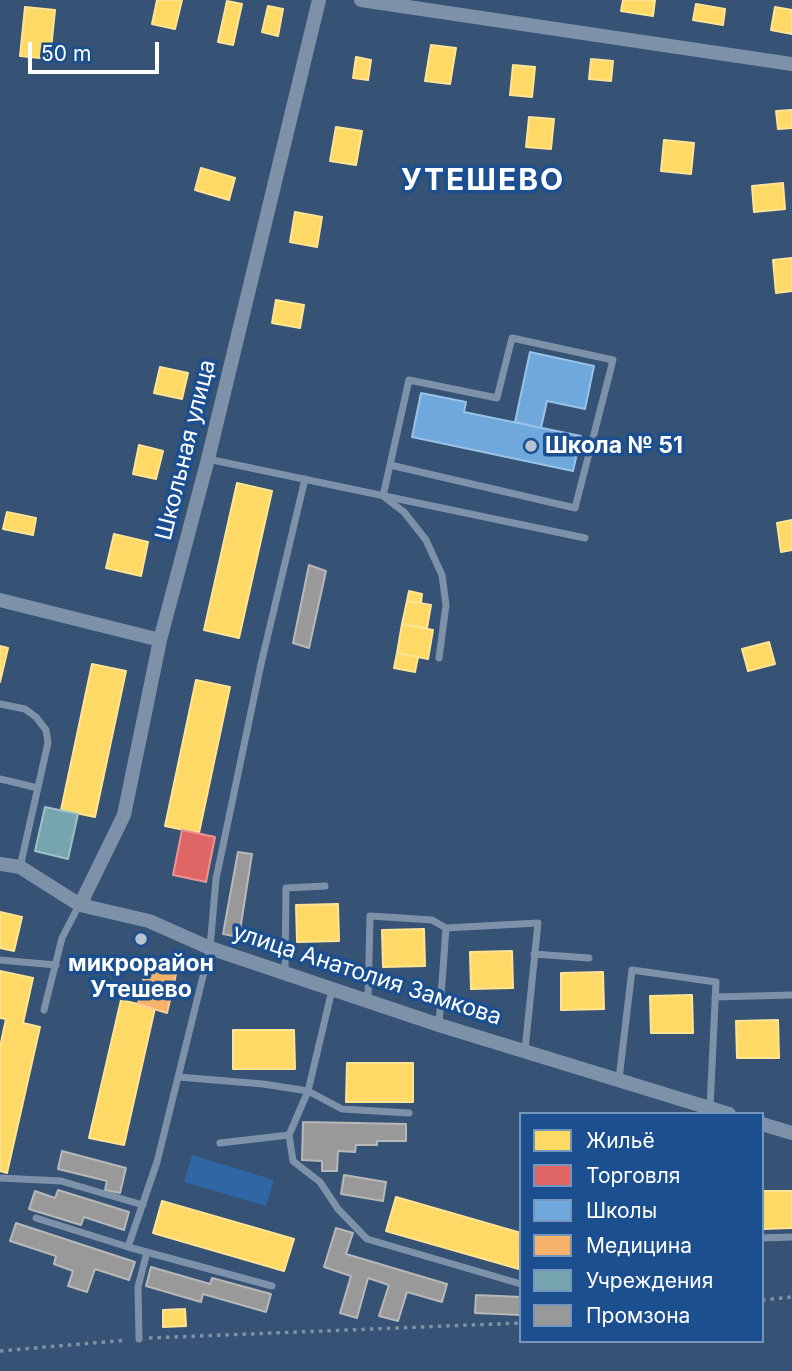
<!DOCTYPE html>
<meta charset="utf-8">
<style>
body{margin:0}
#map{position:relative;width:792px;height:1371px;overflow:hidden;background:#365274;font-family:Inter,sans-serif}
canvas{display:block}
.legend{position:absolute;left:519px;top:1112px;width:245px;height:231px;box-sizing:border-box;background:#1b4f8f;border:2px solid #7695bc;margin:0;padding:9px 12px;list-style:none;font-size:21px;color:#fff}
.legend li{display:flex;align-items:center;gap:14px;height:35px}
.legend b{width:35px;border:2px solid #7695bc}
.scale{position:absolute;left:28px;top:42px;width:131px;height:32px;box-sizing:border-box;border:4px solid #fff;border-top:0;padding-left:9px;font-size:21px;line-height:24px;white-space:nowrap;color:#fff;-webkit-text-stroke:5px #1b4f8f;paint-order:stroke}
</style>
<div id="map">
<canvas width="792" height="1371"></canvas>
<ul class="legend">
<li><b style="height:19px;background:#ffd966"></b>Жильё</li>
<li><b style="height:19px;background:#e06666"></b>Торговля</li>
<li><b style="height:19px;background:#6fa8dc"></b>Школы</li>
<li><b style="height:19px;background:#f6b26b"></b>Медицина</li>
<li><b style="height:19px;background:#76a5af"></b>Учреждения</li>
<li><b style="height:19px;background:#999"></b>Промзона</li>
</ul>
<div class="scale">50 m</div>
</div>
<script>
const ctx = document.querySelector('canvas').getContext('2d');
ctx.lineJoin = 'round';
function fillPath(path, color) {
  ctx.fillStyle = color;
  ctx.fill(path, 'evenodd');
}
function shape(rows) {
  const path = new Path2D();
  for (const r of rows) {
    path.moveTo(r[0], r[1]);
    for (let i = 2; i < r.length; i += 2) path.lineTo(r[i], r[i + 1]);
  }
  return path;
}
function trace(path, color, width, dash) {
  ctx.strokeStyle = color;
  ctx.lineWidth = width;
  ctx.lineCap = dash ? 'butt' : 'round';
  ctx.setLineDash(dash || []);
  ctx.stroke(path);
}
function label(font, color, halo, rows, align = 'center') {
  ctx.font = font + ' Inter,sans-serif';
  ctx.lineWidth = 7;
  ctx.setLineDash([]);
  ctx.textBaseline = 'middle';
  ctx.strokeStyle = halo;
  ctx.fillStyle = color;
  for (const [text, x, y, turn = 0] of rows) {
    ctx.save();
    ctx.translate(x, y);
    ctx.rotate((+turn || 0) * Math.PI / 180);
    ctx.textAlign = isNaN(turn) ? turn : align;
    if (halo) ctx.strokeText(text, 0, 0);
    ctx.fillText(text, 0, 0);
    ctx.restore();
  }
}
const green = shape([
 [192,1155,274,1180,266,1206,184,1182]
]);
const homes = shape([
 [157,0,182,0,175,29,152,24,157,0],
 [623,0,655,0,653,16,621,11,623,0],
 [227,1,242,4,233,45,218,42,227,1],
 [696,4,725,9,723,25,693,20,696,4],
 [268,6,283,9,278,36,262,32,268,6],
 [25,7,55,10,50,59,20,56,25,7],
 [775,7,792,10,792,34,771,30,775,7],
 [431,45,456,48,450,84,425,81,431,45],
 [356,57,371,60,368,80,353,78,356,57],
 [591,59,613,61,611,81,589,79,591,59],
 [513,65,535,67,532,97,510,95,513,65],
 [792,110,792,128,778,129,776,111,792,110],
 [529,117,554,119,551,149,526,147,529,117],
 [336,127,362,131,356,165,330,161,336,127],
 [664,140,694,143,691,174,661,171,664,140],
 [201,168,235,178,229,200,195,190,201,168],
 [783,183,785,209,754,212,752,186,783,183],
 [295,212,322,217,317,247,290,242,295,212],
 [792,258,792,291,776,293,773,260,792,258],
 [276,300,304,305,300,328,272,323,276,300],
 [160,367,188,373,182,399,154,393,160,367],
 [139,445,163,451,156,479,133,474,139,445],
 [237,483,272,491,239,638,204,630,237,483],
 [7,512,36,518,33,535,3,529,7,512],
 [792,520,792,550,781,552,777,523,792,520],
 [114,534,148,542,141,576,106,568,114,534],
 [409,591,422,594,421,603,407,601,409,591],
 [407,601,431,605,427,628,402,624,407,601],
 [402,624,433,630,428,659,397,653,402,624],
 [769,642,775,664,748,671,742,649,769,642],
 [0,646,8,648,0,682,0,646],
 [397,653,418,657,415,672,394,668,397,653],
 [92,664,126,671,95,817,61,810,92,664],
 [196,680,230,687,199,833,165,826,196,680],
 [338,904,339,941,297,942,296,905,338,904],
 [0,912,22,917,14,951,0,948,0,912],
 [424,929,425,966,383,967,382,930,424,929],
 [512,951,513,988,471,989,470,952,512,951],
 [0,971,33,978,23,1023,40,1027,7,1173,0,1171,0,1047,6,1019,0,1018,0,971],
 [603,972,604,1009,561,1010,561,973,603,972],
 [692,995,693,1033,651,1033,650,996,692,995],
 [121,1000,155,1008,124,1145,89,1138,121,1000],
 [778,1020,779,1058,737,1058,736,1021,778,1020],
 [233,1030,294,1030,295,1069,233,1069,233,1030],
 [347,1063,413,1063,413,1102,346,1102,347,1063],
 [762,1191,792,1191,792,1228,762,1229,762,1191],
 [396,1197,521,1233,519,1269,386,1231,396,1197],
 [162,1201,294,1239,284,1271,153,1233,162,1201],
 [185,1309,186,1326,163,1327,163,1310,185,1309]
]);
const shops = shape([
 [182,830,215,837,206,882,173,875,182,830]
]);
const schools = shape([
 [530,352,594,366,585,409,547,401,541,428,515,422,530,352],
 [421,393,466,402,464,412,581,436,573,471,412,437,421,393]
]);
const health = shape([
 [146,967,176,974,167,1013,138,1004,146,967]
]);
const public = shape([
 [45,807,78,814,68,859,35,851,45,807]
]);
const industry = shape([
 [309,565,326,571,309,648,293,643,309,565],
 [238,852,252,854,239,937,223,934,238,852],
 [303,1122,406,1124,406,1141,377,1141,377,1145,356,1145,355,1152,338,1151,337,1171,322,1171,322,1161,302,1160,303,1122],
 [62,1151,126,1168,120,1193,105,1190,107,1181,58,1169,62,1151],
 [344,1175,386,1182,383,1201,341,1194,344,1175],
 [58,1190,129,1212,124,1230,84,1217,81,1225,29,1209,35,1191,55,1198,58,1190],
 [16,1223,135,1262,129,1280,95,1269,87,1292,68,1286,73,1271,54,1264,56,1256,10,1241,16,1223],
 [336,1228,353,1233,346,1254,447,1284,442,1302,407,1292,398,1321,379,1316,389,1285,368,1278,357,1318,340,1313,351,1276,324,1267,336,1228],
 [151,1267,210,1284,212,1278,271,1294,266,1312,203,1294,201,1302,146,1286,151,1267],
 [476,1295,521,1297,521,1315,475,1313,476,1295]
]);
const path = shape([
 [762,1300,792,1297],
 [149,1338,521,1323],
 [0,1351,127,1340]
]);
const service = shape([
 [208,459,585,538],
 [390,465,575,508,613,360,512,338,497,398,409,380,383,496,404,512,426,540,442,575,446,605,439,658],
 [0,704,25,709,36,717,46,730,48,743,20,867],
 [0,779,38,788],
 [534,954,589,958],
 [0,960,56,965],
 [285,973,286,888,325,886],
 [332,990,308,1091,289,1135,293,1161,320,1182,338,1209,367,1239,521,1284],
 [715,997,792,995],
 [368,1000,370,916,432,920,446,928],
 [44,1010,62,938,79,905],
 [439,1024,446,928,538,923,525,1050],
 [178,1077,263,1084,308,1091,342,1109,409,1113],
 [619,1079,632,970,716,982,710,1108],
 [220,1143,289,1135],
 [0,1178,61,1181,143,1205],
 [36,1218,128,1247,272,1286],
 [762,1238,792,1237],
 [128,1247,157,1162,210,948,216,879,261,664,305,479],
 [139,1339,138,1287,147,1252]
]);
const minor = shape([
 [361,0,792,64],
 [0,600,160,640],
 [0,864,20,867,80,905,149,921,210,948,439,1025,729,1114],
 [80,905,124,815,160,640,208,459,319,0],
 [762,1124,792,1133]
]);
const markers = [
 [531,446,7,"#b9c2ce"],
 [141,939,7,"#b9c2ce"]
];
const poiNames = [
 ["Школа № 51",545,446],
 ["микрорайон",141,964,"center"],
 ["Утешево",141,990,"center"]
];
const streetNames = [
 ["Школьная улица",186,450,-76],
 ["улица Анатолия Замкова",367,975,18]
];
const districtNames = [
 ["УТЕШЕВО",483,181]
];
fillPath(green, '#2f66a5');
fillPath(homes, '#ffd966');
trace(homes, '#ffe494', 2);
fillPath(shops, '#e06666');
trace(shops, '#e99494', 2);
fillPath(schools, '#6fa8dc');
trace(schools, '#9ac2e6', 2);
fillPath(health, '#f6b26b');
trace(health, '#f9c997', 2);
fillPath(public, '#76a5af');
trace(public, '#9fc0c7', 2);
fillPath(industry, '#999');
trace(industry, '#b8b8b8', 2);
trace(path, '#7d92a8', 3.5, [3.5, 5]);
trace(service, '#7d92a8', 7);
trace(minor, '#7d92a8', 14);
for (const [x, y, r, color] of markers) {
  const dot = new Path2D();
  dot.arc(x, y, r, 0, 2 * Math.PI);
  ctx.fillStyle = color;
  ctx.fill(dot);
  trace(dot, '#1b4f8f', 2.5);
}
label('bold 23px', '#fff', '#1b4f8f', poiNames, 'left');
label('23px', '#fff', '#1b4f8f', streetNames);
ctx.letterSpacing = '2px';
label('bold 30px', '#fff', '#1b4f8f', districtNames);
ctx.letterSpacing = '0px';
</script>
